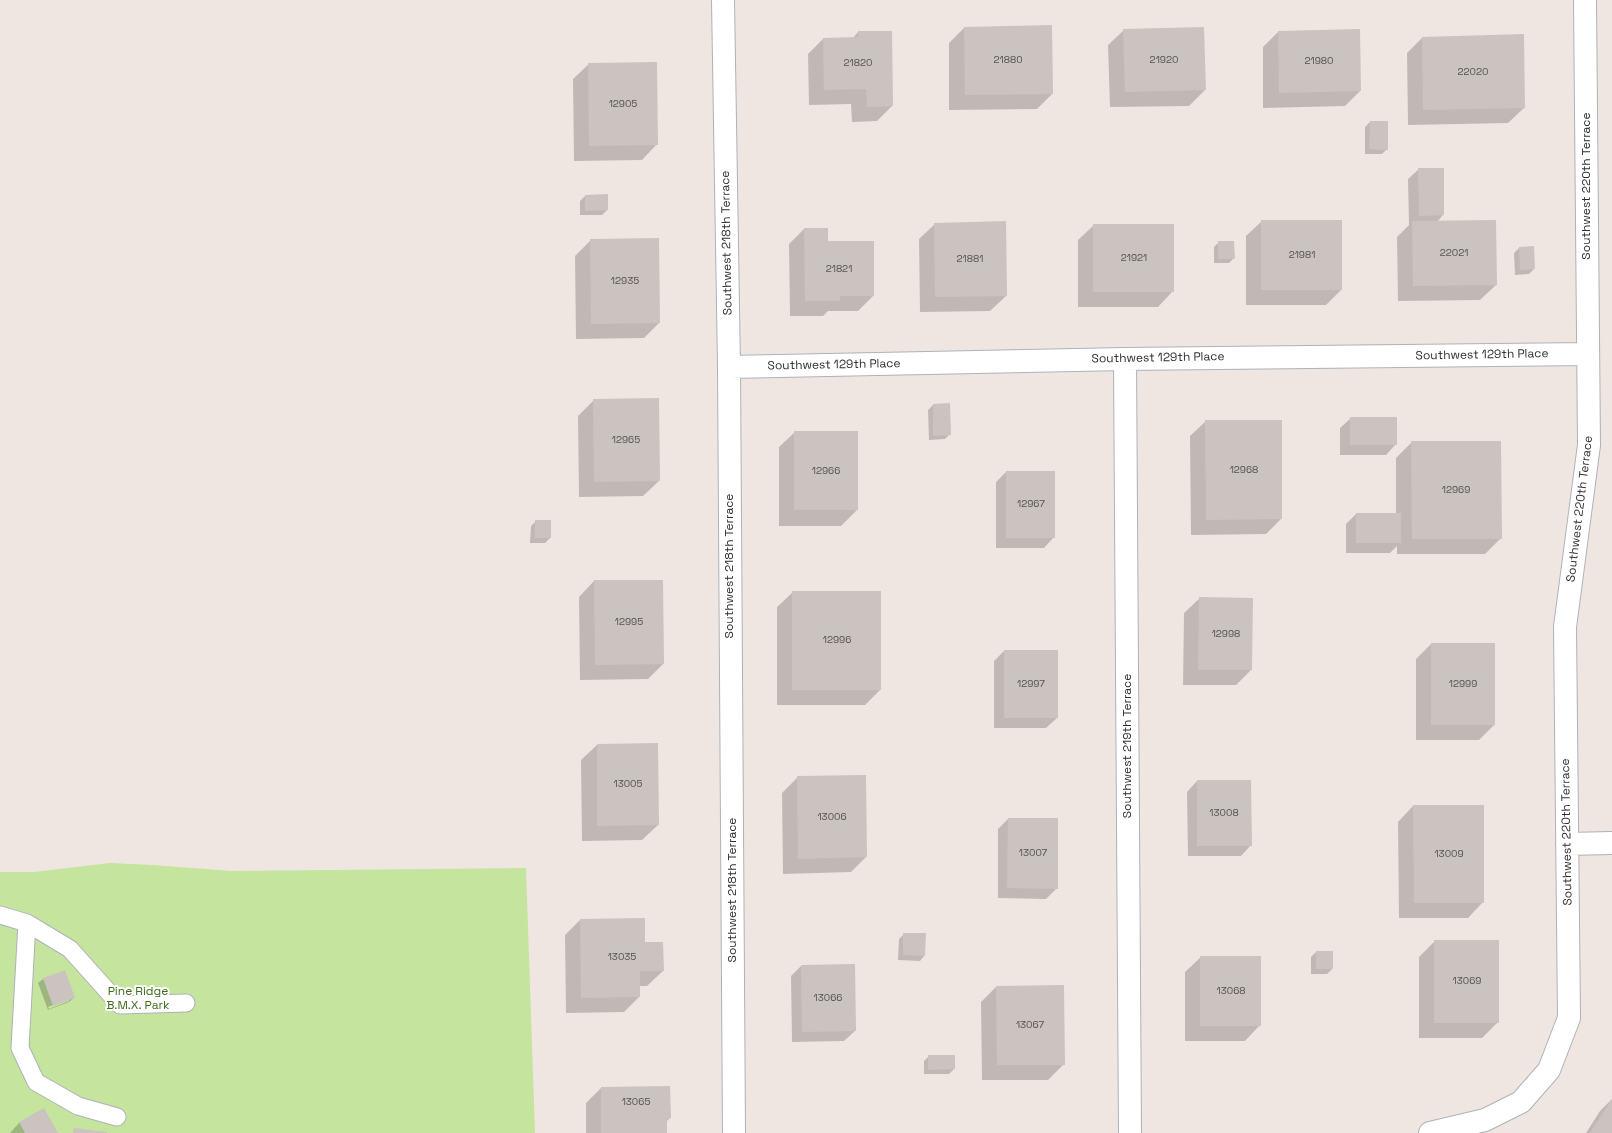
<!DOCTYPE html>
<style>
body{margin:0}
canvas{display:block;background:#efe6e1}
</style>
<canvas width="1612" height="1133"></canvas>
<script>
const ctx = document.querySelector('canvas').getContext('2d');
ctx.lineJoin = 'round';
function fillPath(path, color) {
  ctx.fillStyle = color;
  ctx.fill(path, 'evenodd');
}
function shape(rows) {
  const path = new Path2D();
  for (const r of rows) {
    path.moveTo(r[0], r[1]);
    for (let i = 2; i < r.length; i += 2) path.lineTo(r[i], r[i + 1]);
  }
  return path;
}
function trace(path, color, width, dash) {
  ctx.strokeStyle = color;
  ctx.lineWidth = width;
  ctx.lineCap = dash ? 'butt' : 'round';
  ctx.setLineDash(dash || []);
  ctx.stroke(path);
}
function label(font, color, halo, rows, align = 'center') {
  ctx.font = font + ' "Space Grotesk",sans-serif';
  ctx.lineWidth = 4;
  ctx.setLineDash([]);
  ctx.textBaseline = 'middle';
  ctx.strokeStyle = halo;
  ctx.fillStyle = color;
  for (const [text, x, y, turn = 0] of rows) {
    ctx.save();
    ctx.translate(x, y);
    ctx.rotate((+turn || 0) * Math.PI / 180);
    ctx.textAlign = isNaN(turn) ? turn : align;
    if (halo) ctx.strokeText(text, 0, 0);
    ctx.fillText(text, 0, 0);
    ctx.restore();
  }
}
const green = shape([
 [110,863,152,865,232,871,526,868,535,1133,0,1133,0,872,34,872]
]);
const shadow = shape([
 [1051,26,1052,94,1037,109,949,110,949,43,964,28],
 [1203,28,1205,90,1189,106,1110,107,1108,45,1124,30],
 [1359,30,1360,91,1345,106,1263,108,1263,47,1278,32],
 [858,32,892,106,877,121,852,122,851,104,809,105,808,54,823,39,853,38],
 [1422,38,1524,108,1508,123,1408,125,1407,53],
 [589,64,657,144,642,160,574,161,573,79],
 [1370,122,1387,149,1382,154,1365,154,1365,127],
 [1419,169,1443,215,1437,222,1496,285,1480,300,1398,301,1397,237,1409,225,1408,179],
 [585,196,607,210,602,215,580,215,580,201],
 [1262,221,1341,290,1326,305,1246,305,1246,236],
 [935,224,1006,296,990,311,920,312,919,239],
 [1094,225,1173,291,1158,307,1078,307,1078,240],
 [804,229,827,242,873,296,858,311,828,311,823,316,790,316,789,244],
 [591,240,659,323,644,338,576,339,575,256],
 [1219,242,1234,258,1229,263,1214,263,1214,247],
 [1519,248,1534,269,1529,274,1515,275,1514,253],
 [594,400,659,481,643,496,579,497,578,416],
 [933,405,950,434,945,439,929,440,928,410],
 [1351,418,1396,444,1386,455,1340,455,1340,428],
 [1206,421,1281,519,1266,534,1191,535,1190,436],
 [795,432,857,432,857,510,841,526,779,526,779,447],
 [1412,442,1501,538,1485,554,1397,554,1397,546,1390,553,1346,553,1346,524,1356,514,1396,514,1396,458],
 [1006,472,1054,537,1044,548,996,548,996,482],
 [536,521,550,521,550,538,545,543,530,543,531,526],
 [594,581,663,664,648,679,580,680,579,597],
 [793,592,880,690,865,705,777,705,777,607],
 [1200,598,1251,670,1236,685,1183,685,1184,613],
 [1431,644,1494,725,1479,740,1416,740,1416,659],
 [1004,651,1057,718,1046,728,994,728,994,661],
 [657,744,658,825,642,840,582,841,581,760,597,745],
 [798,777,866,857,851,872,783,874,782,793],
 [1197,781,1251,845,1241,856,1188,856,1187,792],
 [1413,806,1483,806,1483,902,1468,918,1399,918,1398,822],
 [1008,819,1057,888,1046,899,998,898,998,829],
 [580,920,644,943,663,971,647,986,639,986,639,997,624,1012,566,1013,565,935],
 [904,934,924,956,920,961,898,960,899,939],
 [1435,941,1498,1022,1482,1038,1419,1038,1419,957],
 [1316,952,1332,969,1327,974,1311,974,1311,957],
 [1201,957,1260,1025,1245,1041,1185,1041,1185,972],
 [854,965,855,1031,844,1041,792,1042,791,976,801,966],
 [43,979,74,998,69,1002,48,1010,38,983],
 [69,999,69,1001,49,1009,48,1007],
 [996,987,1064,1064,1048,1080,982,1080,981,1002],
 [929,1056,954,1069,949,1074,924,1074,924,1061],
 [601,1088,670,1118,666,1122,666,1133,586,1133,586,1103],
 [1612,1099,1612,1133,1586,1133,1600,1111],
 [43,1109,57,1133,10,1133,19,1123]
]);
const building = shape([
 [1052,25,1053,94,965,95,964,27],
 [1204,27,1206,90,1125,92,1123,29],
 [1360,29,1361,91,1279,93,1278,31],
 [858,31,892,31,893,106,867,107,866,89,824,90,823,38,858,37],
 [1524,34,1525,108,1423,110,1422,37],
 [657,62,658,145,589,146,588,63],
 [1370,121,1388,121,1388,150,1369,149],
 [1418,168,1444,168,1444,215,1419,216],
 [608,194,608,210,585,211,585,195],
 [1261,220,1342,220,1342,290,1261,290],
 [1496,220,1497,285,1413,286,1412,221],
 [1006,221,1007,296,935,297,934,223],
 [1093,224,1174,224,1174,292,1093,292],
 [804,228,828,228,828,241,874,241,874,296,840,296,840,301,805,301],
 [659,238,660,323,591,324,590,239],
 [1218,241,1234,241,1235,259,1218,259],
 [1534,246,1535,269,1520,270,1519,247],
 [659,398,660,481,594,482,593,399],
 [950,403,951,435,933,436,933,404],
 [1350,417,1397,417,1397,445,1350,445],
 [1205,420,1282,420,1282,519,1206,520],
 [794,431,858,431,858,510,794,510],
 [1411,441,1501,441,1502,539,1412,539],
 [1006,471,1055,471,1055,538,1006,538],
 [1356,513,1401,513,1401,543,1356,543],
 [535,520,551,520,551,538,535,538],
 [594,580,663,580,664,664,595,665],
 [792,591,881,591,881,690,792,690],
 [1199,597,1253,598,1252,670,1198,670],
 [1431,643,1495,643,1495,725,1431,725],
 [1004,650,1058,650,1058,718,1004,718],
 [658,743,659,825,597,826,597,744],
 [866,775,867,857,798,859,797,776],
 [1197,780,1251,780,1252,846,1197,846],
 [1413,805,1484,805,1484,903,1414,903],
 [1008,818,1058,818,1058,889,1007,888],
 [645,918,645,942,663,942,664,971,640,971,640,997,581,998,580,919],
 [903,933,926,933,925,956,903,955],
 [1434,940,1499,940,1499,1023,1434,1023],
 [1316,951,1333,951,1333,969,1316,969],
 [1200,956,1261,956,1261,1026,1200,1026],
 [855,964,856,1031,802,1032,801,965],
 [65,970,75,998,53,1006,43,978],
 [1064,985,1065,1065,997,1065,996,986],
 [928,1055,955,1055,955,1069,928,1070],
 [670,1086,671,1118,667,1119,667,1133,601,1133,601,1087],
 [1612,1099,1612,1133,1590,1133],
 [44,1108,58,1133,25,1133,19,1122],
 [74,1128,107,1132,107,1133,73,1133]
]);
const service = shape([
 [0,915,27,923,70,949,120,1005,186,1003],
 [27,923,20,1048,36,1082,78,1106,117,1117]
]);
const minor = shape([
 [723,0,729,367,734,1133],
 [1125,359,1130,1133],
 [729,367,1125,359,1588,354],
 [1567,844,1612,843],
 [1430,1133,1485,1120,1521,1102,1549,1070,1569,1018,1565,627,1589,445,1585,0]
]);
const numberNames = [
 ["21880",1008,60],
 ["21920",1164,60],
 ["21980",1319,61],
 ["21820",858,63],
 ["22020",1473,72],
 ["12905",623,104],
 ["22021",1454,253],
 ["21981",1302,255],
 ["21921",1134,258],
 ["21881",970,259],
 ["21821",839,269],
 ["12935",625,281],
 ["12965",626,440],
 ["12968",1244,470],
 ["12966",826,471],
 ["12969",1456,490],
 ["12967",1031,504],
 ["12995",629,622],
 ["12998",1226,634],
 ["12996",837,640],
 ["12997",1031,684],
 ["12999",1463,684],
 ["13005",628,784],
 ["13008",1224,813],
 ["13006",832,817],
 ["13007",1033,853],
 ["13009",1449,854],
 ["13035",622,957],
 ["13069",1467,981],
 ["13068",1231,991],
 ["13066",828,998],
 ["13067",1030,1025],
 ["13065",636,1102]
];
const streetNames = [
 ["Southwest 220th Terrace",1587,186,-90],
 ["Southwest 218th Terrace",727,243,-91],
 ["Southwest 129th Place",1482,355,-1],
 ["Southwest 129th Place",1158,358,-1],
 ["Southwest 129th Place",834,365,-1],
 ["Southwest 220th Terrace",1580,509,-83],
 ["Southwest 218th Terrace",730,566,-90],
 ["Southwest 219th Terrace",1128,746,-90],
 ["Southwest 220th Terrace",1567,832,-91],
 ["Southwest 218th Terrace",733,890,-90]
];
const parkNames = [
 ["Pine Ridge",138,992],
 ["B.M.X. Park",138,1006]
];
fillPath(green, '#c5e49e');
fillPath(shadow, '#0003');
fillPath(building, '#cac3c0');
trace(service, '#aeb2b9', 19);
trace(minor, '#aeb2b9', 24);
trace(service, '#fff', 17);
trace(minor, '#fff', 22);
label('10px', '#555352', null, numberNames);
label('12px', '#2e2e2e', '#fff', streetNames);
label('12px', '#3e6c1c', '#fff', parkNames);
</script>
